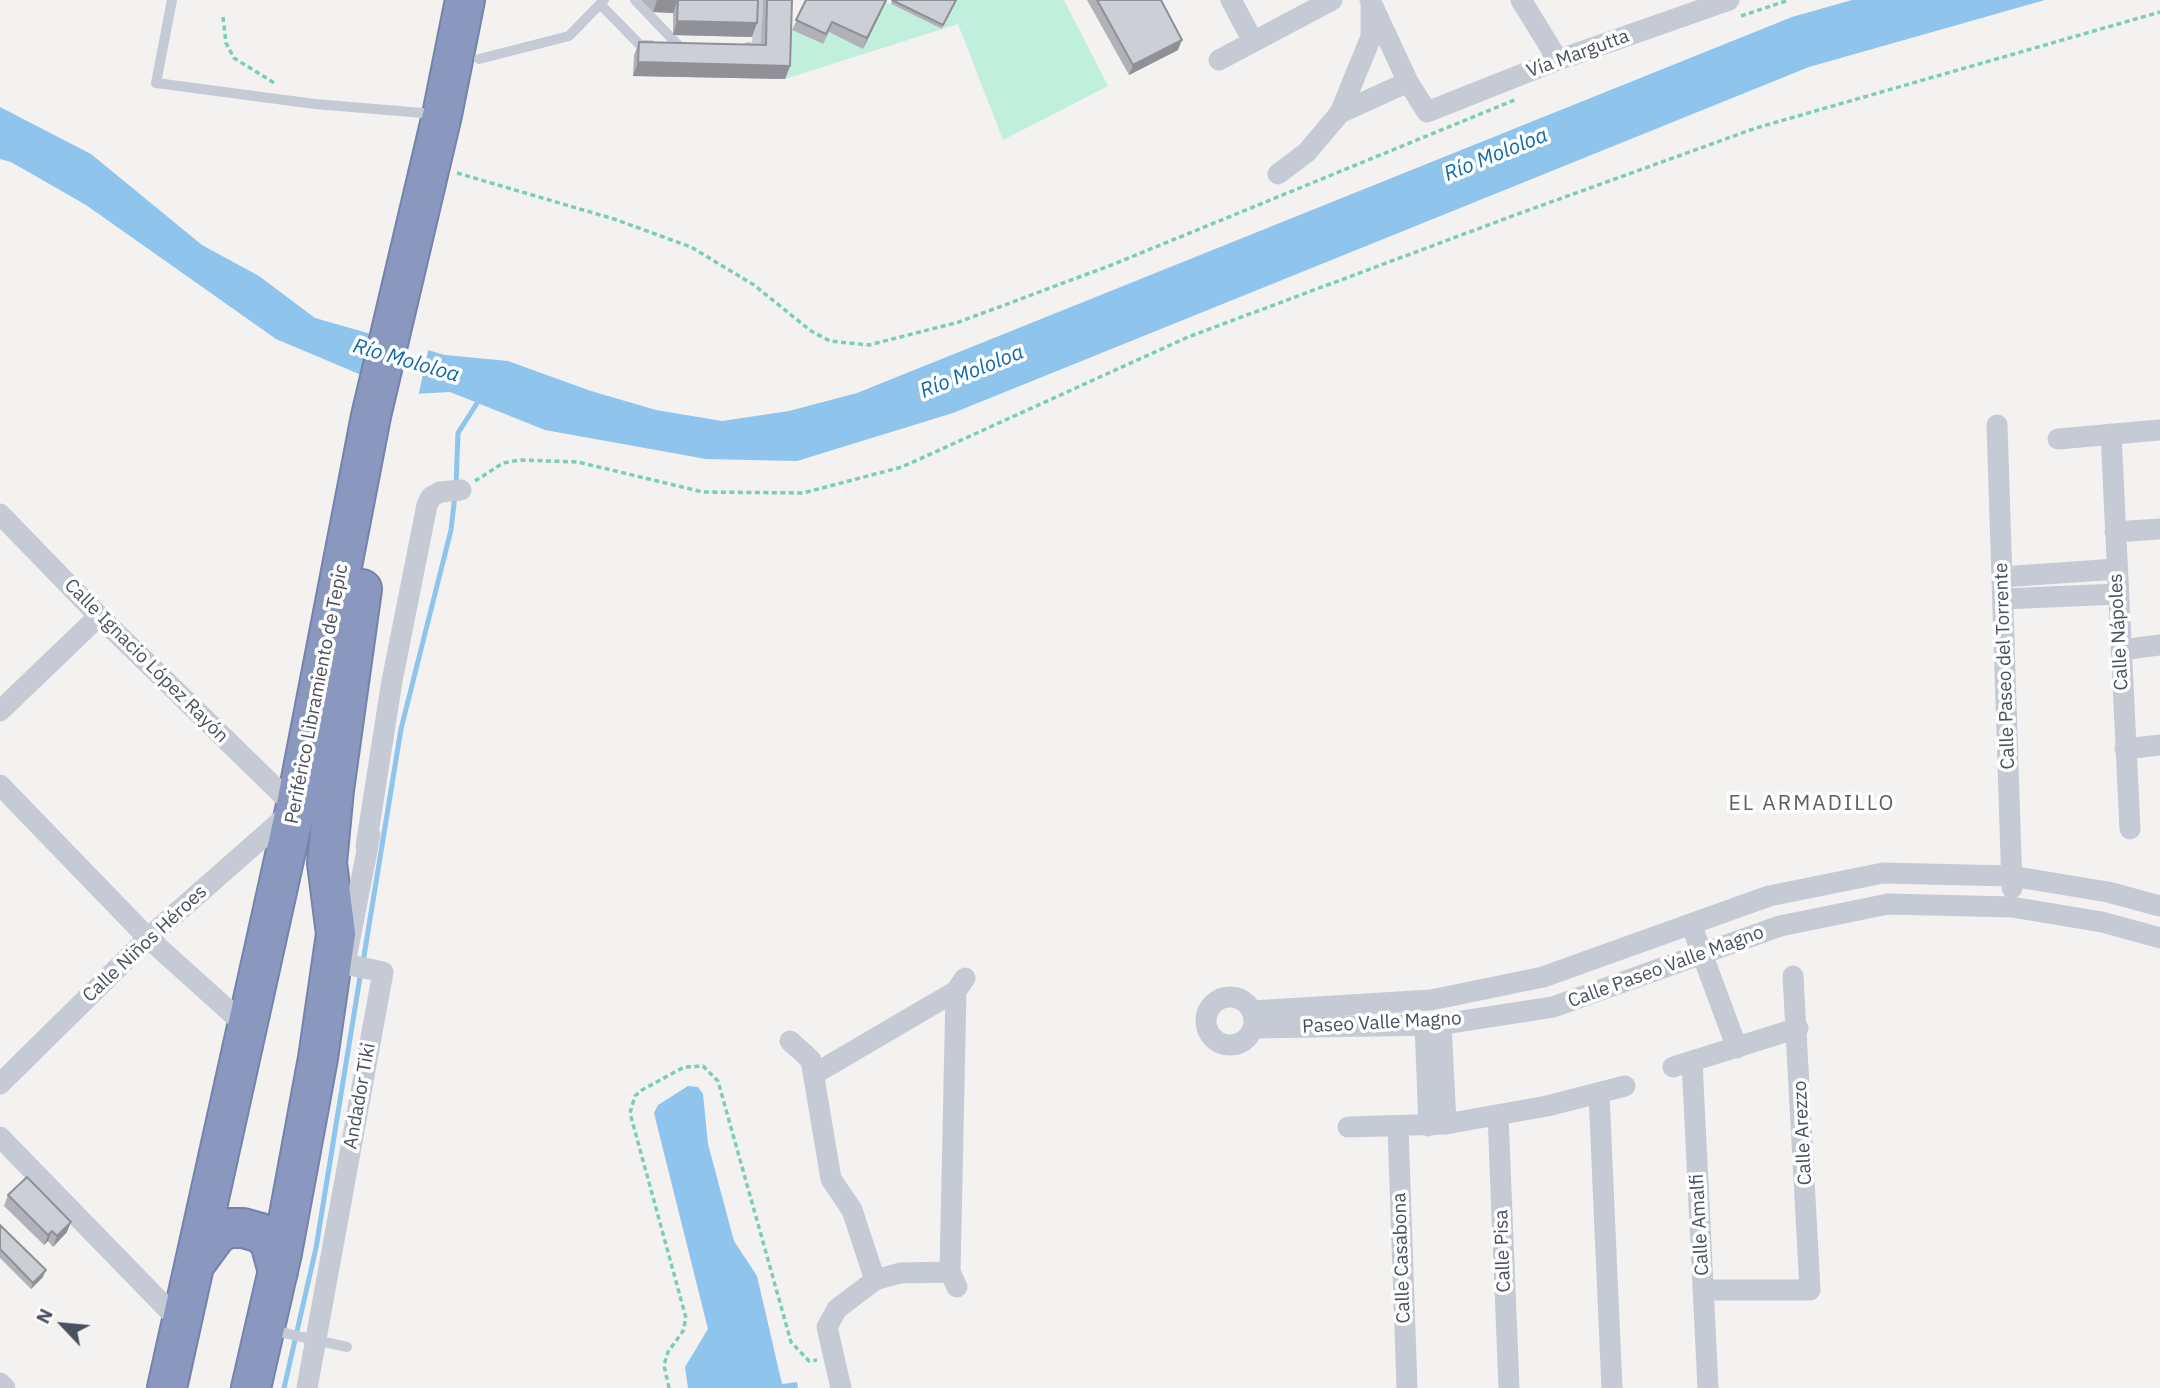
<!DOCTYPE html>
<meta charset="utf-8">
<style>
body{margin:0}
#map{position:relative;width:2160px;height:1388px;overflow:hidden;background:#f3f2f1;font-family:"IBM Plex Sans",sans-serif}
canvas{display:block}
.north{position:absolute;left:28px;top:1290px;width:70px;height:70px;-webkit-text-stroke:5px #fff;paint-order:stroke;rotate:296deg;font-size:19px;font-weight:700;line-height:28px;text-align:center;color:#49505f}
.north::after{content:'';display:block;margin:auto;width:24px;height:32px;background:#49505f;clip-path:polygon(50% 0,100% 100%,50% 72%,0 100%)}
</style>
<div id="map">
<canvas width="2160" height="1388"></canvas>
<div class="north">N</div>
</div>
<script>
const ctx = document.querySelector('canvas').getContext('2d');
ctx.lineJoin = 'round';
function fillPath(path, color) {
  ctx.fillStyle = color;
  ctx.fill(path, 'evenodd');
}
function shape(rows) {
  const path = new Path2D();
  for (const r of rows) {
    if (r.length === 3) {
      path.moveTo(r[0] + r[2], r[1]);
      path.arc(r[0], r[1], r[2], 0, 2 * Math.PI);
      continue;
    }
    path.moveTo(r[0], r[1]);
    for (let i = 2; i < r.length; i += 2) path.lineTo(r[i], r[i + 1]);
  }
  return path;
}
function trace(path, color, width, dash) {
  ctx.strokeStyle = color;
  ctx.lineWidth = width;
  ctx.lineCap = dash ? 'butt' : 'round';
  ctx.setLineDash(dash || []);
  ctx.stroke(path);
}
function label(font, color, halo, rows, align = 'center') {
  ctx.font = font + ' "IBM Plex Sans",sans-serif';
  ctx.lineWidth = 7;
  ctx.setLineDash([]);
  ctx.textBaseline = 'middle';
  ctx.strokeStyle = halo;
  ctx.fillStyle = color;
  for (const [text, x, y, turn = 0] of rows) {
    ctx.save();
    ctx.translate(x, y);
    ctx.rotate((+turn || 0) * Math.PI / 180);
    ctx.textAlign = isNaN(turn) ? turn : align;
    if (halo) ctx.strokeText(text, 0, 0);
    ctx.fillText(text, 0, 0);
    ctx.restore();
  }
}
const green = shape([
 [956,0,1064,0,1108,86,1003,140,958,24,785,79,787,31,792,30,822,44,829,32,863,48,886,2,942,29]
]);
const water = shape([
 [1852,0,2045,0,1809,67,953,413,797,461,706,459,545,430,450,392,414,394,378,382,276,339,86,205,11,162,0,159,0,107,91,154,202,245,259,276,315,318,445,355,508,361,591,391,656,410,722,421,789,411,857,393,1792,17],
 [688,1086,698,1087,703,1094,708,1144,734,1241,757,1276,782,1384,797,1382,798,1388,688,1388,685,1367,708,1329,654,1113,658,1105]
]);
const pier = shape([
 [374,332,429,347,418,397,377,385]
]);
const stream = shape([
 [456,485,458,433,481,397],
 [363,962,401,729,451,530,455,495],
 [284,1388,316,1248,361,971]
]);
const path = shape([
 [1741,16,1789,0],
 [223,17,226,43,234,58,276,84],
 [457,173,614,219,691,247,754,285,811,331,830,341,869,345,959,322,1114,264,1517,99],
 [475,481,503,463,520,460,578,462,703,492,803,493,902,467,1188,337,1515,215,1756,128,2160,12],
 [669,1388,664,1365,668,1352,683,1331,686,1318,630,1113,635,1096,642,1090,684,1067,703,1066,718,1081,791,1342,809,1361,817,1360]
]);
const lane = shape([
 [172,0,156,83,315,104,435,114],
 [635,0,679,46],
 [600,4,640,45,651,45],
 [748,47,757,48,758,0],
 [479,59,569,36,604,0],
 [280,1332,347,1347]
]);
const street = shape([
 [1231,0,1253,41],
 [1370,0,1408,82,1427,112,1558,60,1729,0],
 [1521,0,1558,60],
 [1219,60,1332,0],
 [1340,113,1408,82],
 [1278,174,1307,152,1340,113,1371,37,1371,8],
 [1997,425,2012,888],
 [2111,434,2130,829],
 [2058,439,2160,430],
 [0,514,99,616,295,807],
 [2115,532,2160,529],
 [2002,577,2116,569],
 [2003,599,2118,594],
 [2121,650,2160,645],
 [0,711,99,616],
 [2125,749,2160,745],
 [0,785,148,938,248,1028],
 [366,846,392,681,427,505,431,497,440,492,461,490],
 [1691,924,1737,1048],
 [1230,1021,24],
 [1252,1011,1431,1000,1543,977,1769,896,1883,873,2011,876,2108,892,2160,906],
 [1441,1024,1446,1124],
 [1425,1025,1429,1126],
 [1253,1028,1437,1025,1553,1007,1780,926,1888,904,2012,907,2102,922,2160,938],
 [790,1041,811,1060,831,1179,852,1210,875,1280],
 [1692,1061,1708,1388],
 [1673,1067,1798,1028],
 [816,1073,956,991],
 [0,1084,148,938,290,813],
 [1599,1094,1612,1388],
 [1498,1115,1509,1388],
 [1348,1127,1446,1124,1547,1106,1625,1086],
 [1398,1127,1407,1388],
 [0,1137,182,1324],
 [957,1287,950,1272,956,991,965,978],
 [1703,1290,1810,1290,1793,976],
 [0,1383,5,1388],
 [307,1388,383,972,345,964,370,835],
 [841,1388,827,1327,837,1309,875,1280,900,1273,950,1272]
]);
const highway = shape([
 [195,1264,217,1234,228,1228,243,1228,261,1233,270,1243,278,1272],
 [167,1388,295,810,371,416,442,115,465,0],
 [251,1388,282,1253,318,1058,336,934,327,863,334,790,362,589]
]);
const wall = shape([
 [641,0,758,0,752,37,673,35,673,13,653,12],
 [763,0,792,0,790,66,785,79,633,76,634,55,639,42,761,45],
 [806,0,887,0,863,49,829,32,823,44,792,30],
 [892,0,956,0,942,29,891,4],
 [1087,0,1161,0,1178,50,1129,75],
 [8,1195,67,1232,53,1247,48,1241,44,1245,4,1206],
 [0,1225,43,1277,31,1289,0,1258]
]);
const shadedWall = shape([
 [657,0,678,0,673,13,653,12],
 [886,0,887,0,863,49,867,38],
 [677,21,757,23,752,37,673,35],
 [1182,40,1178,50,1129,75,1133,65],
 [638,62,790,66,785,79,633,76],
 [71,1222,67,1232,53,1247,57,1236],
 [52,1231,48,1241,44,1245,48,1235],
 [46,1270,43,1277,31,1289,33,1283]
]);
const building = shape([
 [678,0,758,0,757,23,677,21,678,0],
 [767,0,792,0,790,66,638,62,639,42,766,45,767,0],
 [806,0,886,0,867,38,832,22,826,34,796,20,806,0],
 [892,0,956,0,943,25,892,0],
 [1097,0,1161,0,1182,40,1133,65,1097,0],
 [27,1177,71,1222,57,1236,52,1231,48,1235,8,1195,27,1177],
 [0,1225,46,1270,33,1283,0,1249,0,1225]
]);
const streetNames = [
 ["Vía Margutta",1578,54,-20],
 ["Calle Nápoles",2119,632,-93],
 ["Calle Ignacio López Rayón",146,661,45],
 ["Calle Paseo del Torrente",2005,666,-92],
 ["Periférico Libramiento de Tepic",317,694,-79],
 ["Calle Niños Héroes",145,944,-43],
 ["Calle Paseo Valle Magno",1666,967,-20],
 ["Paseo Valle Magno",1382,1023,-3],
 ["Andador Tiki",360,1096,-80],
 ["Calle Arezzo",1803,1133,-93],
 ["Calle Amalfi",1700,1225,-93],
 ["Calle Pisa",1503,1251,-92],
 ["Calle Casabona",1402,1258,-92]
];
const waterNames = [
 ["Río Mololoa",1496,155,-22],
 ["Río Mololoa",406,361,16],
 ["Río Mololoa",972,372,-22]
];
const neighbourhoodNames = [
 ["EL ARMADILLO",1812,804]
];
fillPath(green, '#c1efdd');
fillPath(water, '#8fc4ec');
fillPath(pier, '#f3f2f1');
trace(stream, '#8fc4ec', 5);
trace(highway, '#7583ab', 42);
trace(path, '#79ceb6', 3.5, [5, 3.5]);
trace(lane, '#c5cad5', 10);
trace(street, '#c5cad5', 21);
trace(highway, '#8a98bf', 38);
fillPath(wall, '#b0b2b8');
fillPath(shadedWall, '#909196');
fillPath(building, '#cdcfd6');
trace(building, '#909196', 2);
label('19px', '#49505f', '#fff', streetNames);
label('italic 21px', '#0e69ad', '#fff', waterNames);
ctx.letterSpacing = '2px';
label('21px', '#5e5f66', '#fff', neighbourhoodNames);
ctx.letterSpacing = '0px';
</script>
